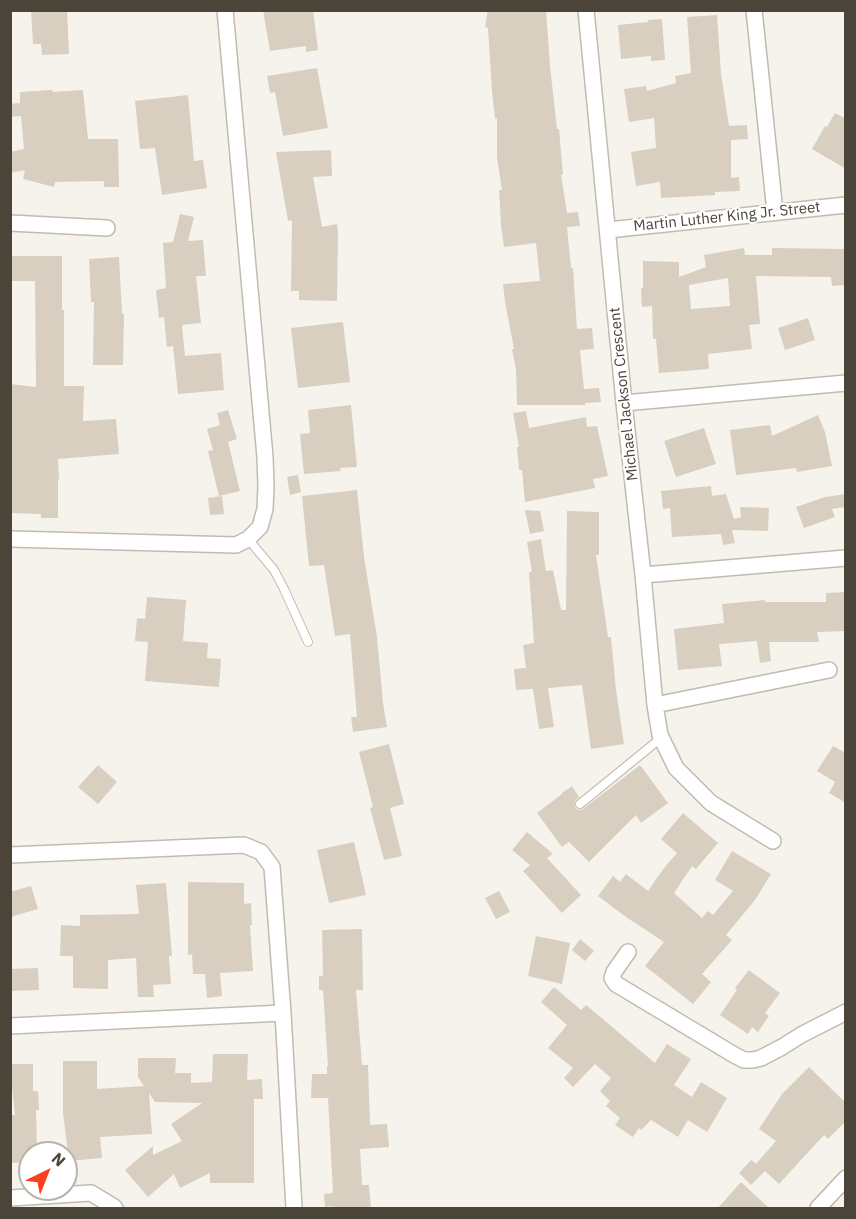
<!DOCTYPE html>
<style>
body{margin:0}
#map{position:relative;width:856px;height:1219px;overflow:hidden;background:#f6f3ec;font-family:"IBM Plex Sans",sans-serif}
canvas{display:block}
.frame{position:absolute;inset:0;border:12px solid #4b4439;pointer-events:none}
.north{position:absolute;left:18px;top:1141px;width:60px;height:60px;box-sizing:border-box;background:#fff;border:2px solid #b7b4b0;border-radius:50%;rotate:43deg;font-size:16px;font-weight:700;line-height:24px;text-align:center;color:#4b4439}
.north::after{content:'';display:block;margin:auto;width:21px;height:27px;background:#fc3f1d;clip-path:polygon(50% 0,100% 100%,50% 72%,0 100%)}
</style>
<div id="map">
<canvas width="856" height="1219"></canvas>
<div class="frame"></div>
<div class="north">N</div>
</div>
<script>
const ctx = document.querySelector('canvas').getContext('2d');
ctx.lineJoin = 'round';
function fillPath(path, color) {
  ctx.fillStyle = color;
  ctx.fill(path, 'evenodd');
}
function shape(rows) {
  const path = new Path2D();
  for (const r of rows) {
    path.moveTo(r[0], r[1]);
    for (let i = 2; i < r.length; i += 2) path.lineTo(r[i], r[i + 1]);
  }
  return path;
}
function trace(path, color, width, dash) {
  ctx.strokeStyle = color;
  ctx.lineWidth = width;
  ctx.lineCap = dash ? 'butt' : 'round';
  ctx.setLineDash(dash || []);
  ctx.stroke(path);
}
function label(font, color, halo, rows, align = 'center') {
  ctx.font = font + ' "IBM Plex Sans",sans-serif';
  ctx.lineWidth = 4.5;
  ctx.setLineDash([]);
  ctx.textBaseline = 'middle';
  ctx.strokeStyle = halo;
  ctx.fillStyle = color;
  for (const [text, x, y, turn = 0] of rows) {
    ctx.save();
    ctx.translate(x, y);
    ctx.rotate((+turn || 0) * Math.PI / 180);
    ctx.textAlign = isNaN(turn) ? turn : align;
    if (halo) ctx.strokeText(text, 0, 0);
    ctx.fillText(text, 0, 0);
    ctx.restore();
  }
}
const building = shape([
 [31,10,67,10,69,54,42,55,41,44,33,44],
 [263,10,313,10,318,50,306,52,306,46,270,51],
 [488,10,546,10,550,66,557,129,559,129,563,174,561,175,567,213,578,212,580,226,567,227,571,268,573,268,577,329,592,328,594,349,580,350,584,389,599,388,601,402,585,403,585,405,517,405,516,369,512,349,514,349,505,302,503,284,540,281,536,243,504,247,501,225,499,190,502,190,497,157,497,118,495,119,492,91,488,28,485,27],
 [717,15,721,74,729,126,747,125,748,139,731,140,731,178,739,177,740,191,715,192,715,195,661,198,660,182,636,186,631,152,656,148,654,118,629,122,624,89,646,86,647,91,676,83,675,76,691,73,687,17],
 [662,19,665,60,651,61,651,56,621,59,618,25,648,22,648,20],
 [317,68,328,128,283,136,275,92,270,93,267,76],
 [52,90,53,92,83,90,88,139,118,139,119,187,104,187,104,181,55,182,54,187,23,179,25,170,10,173,10,152,24,149,21,116,10,117,10,104,20,103,20,92],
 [188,95,194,161,203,160,207,188,162,195,155,148,140,149,135,101],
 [835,113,846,119,846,169,812,149,825,126,827,127],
 [331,150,332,176,313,177,322,227,337,224,338,230,337,301,299,300,299,291,291,291,292,220,288,221,276,152],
 [180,214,194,217,188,241,203,240,206,276,196,276,201,323,182,325,185,356,221,353,224,390,178,394,173,346,167,347,164,317,159,318,156,290,166,288,163,243,173,242],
 [744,248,745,255,772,255,772,248,846,249,846,285,832,286,831,277,756,276,760,324,749,325,752,349,708,354,709,369,659,373,656,339,653,339,652,306,642,307,641,288,643,288,643,261,679,262,679,277,706,267,704,255],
 [728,278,730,306,691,309,689,285],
 [10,256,62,256,62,310,64,310,64,386,84,386,83,421,116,419,119,454,58,459,59,480,58,480,58,518,41,518,41,514,10,513,10,384,36,387,35,281,10,281],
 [119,257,122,314,124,314,123,365,93,365,94,302,91,302,89,259],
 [808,318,815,340,785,350,778,328],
 [343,322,350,382,298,388,291,328],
 [351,405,357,467,340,468,341,471,304,474,300,434,310,433,308,410],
 [228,410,237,439,228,442,240,491,219,496,208,451,213,450,207,429,220,425,217,413],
 [526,411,529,428,586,417,587,427,597,426,608,476,593,479,595,488,525,502,522,470,519,470,517,447,519,447,513,413],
 [818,415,825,432,832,466,797,472,796,468,736,475,730,430,770,425,772,436],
 [704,428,716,464,676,477,664,441],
 [298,475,301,492,290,495,287,477],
 [711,486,712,496,726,494,734,519,741,517,740,507,769,508,768,531,732,530,735,543,723,545,721,534,672,537,670,508,663,509,661,491],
 [357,490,364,557,377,637,383,703,387,727,353,732,351,717,357,717,350,634,335,636,324,565,309,566,302,496],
 [846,494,846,507,832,509,835,517,804,528,796,507,825,497],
 [222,496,224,514,210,515,208,498],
 [525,510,540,511,544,531,530,534],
 [567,511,599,512,599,555,596,555,608,637,611,637,616,690,624,744,591,749,582,685,548,688,554,727,539,729,533,689,516,690,514,669,526,668,523,645,534,643,529,572,532,572,527,542,541,539,546,571,553,570,561,610,566,610],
 [846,592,846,631,817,632,819,642,769,642,771,661,760,663,757,641,719,644,722,666,678,670,674,629,724,623,722,604,765,600,765,602,826,602,826,593],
 [147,597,186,600,183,641,208,643,207,658,221,659,219,687,145,681,148,642,135,641,137,618,145,619],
 [389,744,404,804,390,808,402,856,384,860,370,808,373,807,359,752],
 [833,746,846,753,846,803,829,793,835,782,817,771],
 [98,765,117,782,98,804,78,787],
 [640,765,668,803,641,823,636,815,589,862,569,842,562,847,537,813,562,794,562,793,572,786,579,797,575,801,575,807,578,810,583,809],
 [683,813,718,843,696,869,692,866,674,893,702,918,708,911,713,915,733,891,715,880,732,851,771,874,755,900,726,935,732,940,702,974,711,982,693,1004,645,966,664,942,626,917,598,896,613,876,620,882,626,874,648,891,664,868,677,853,661,839],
 [527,832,553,854,547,858,581,895,562,913,523,871,530,865,512,850],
 [354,842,366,895,329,903,317,850],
 [188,882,244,883,244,904,251,903,252,925,250,925,253,971,220,973,222,996,207,998,205,974,193,974,192,954,188,955],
 [166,883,172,956,169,956,171,984,153,985,154,997,138,997,136,958,108,960,108,989,73,988,73,956,60,956,61,925,80,926,80,915,139,914,136,885],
 [31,886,38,909,10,917,10,892],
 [499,891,510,912,496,919,485,898],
 [362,929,363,990,356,990,362,1065,368,1065,370,1125,387,1124,389,1147,360,1149,362,1185,369,1185,371,1209,332,1209,332,1206,325,1207,324,1194,333,1193,328,1098,311,1098,312,1074,327,1074,327,1066,328,1066,323,990,319,990,319,976,323,976,322,930],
 [536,936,570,943,562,984,528,976],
 [580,939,594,951,585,961,572,950],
 [38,968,39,990,10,991,10,969],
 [749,970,780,993,765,1013,769,1016,758,1032,752,1027,748,1034,720,1015,737,990,735,988],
 [554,987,581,1010,586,1005,655,1063,667,1044,691,1059,674,1085,692,1097,701,1082,727,1098,707,1132,688,1120,678,1137,651,1120,641,1130,639,1128,633,1137,615,1125,620,1118,606,1106,610,1101,600,1091,611,1078,595,1064,573,1087,564,1078,573,1068,548,1048,567,1025,541,1002],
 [213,1054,248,1054,247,1080,262,1079,263,1099,254,1099,254,1183,210,1183,210,1173,180,1188,174,1174,148,1197,125,1170,153,1146,153,1155,182,1141,171,1124,202,1103,155,1102,149,1093,152,1134,100,1137,102,1158,69,1161,63,1113,63,1061,97,1061,97,1089,144,1086,138,1077,138,1058,176,1058,175,1073,191,1073,191,1083,212,1082],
 [10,1064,33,1064,33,1091,38,1091,39,1110,36,1110,37,1153,30,1153,30,1162,10,1163,10,1115,15,1115,12,1087,10,1087],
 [809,1067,846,1103,846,1121,828,1139,824,1135,779,1184,765,1171,751,1185,739,1173,751,1160,756,1164,776,1141,759,1129,782,1094],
 [741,1182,770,1209,717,1209]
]);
const service = shape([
 [248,539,274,570,284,589,308,642],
 [580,804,661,738]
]);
const minor = shape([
 [586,10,624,403,643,575,846,558],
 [754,10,775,212],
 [10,223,107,228],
 [608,230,846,205],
 [624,403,846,383],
 [10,539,236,545,248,539,260,527,265,509,266,486,265,457,225,10],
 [643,575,655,705,660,735,676,768,711,803,773,841],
 [655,705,829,670],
 [10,855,244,845,261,852,272,867,283,1013,294,1208],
 [628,952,614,972,612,978,616,984,736,1056,744,1060,753,1060,761,1058,782,1047,801,1035,846,1012],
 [10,1026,283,1013],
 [10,1198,91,1193,114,1207,115,1208],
 [818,1208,846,1178]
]);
const streetNames = [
 ["Martin Luther King Jr. Street",727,217,-6],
 ["Michael Jackson Crescent",624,394,-96]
];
fillPath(building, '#d8cfc1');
trace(service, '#c2bbae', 10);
trace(minor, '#c2bbae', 18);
trace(service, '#fff', 8);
trace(minor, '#fff', 15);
label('15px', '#4b4439', '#fff', streetNames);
</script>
